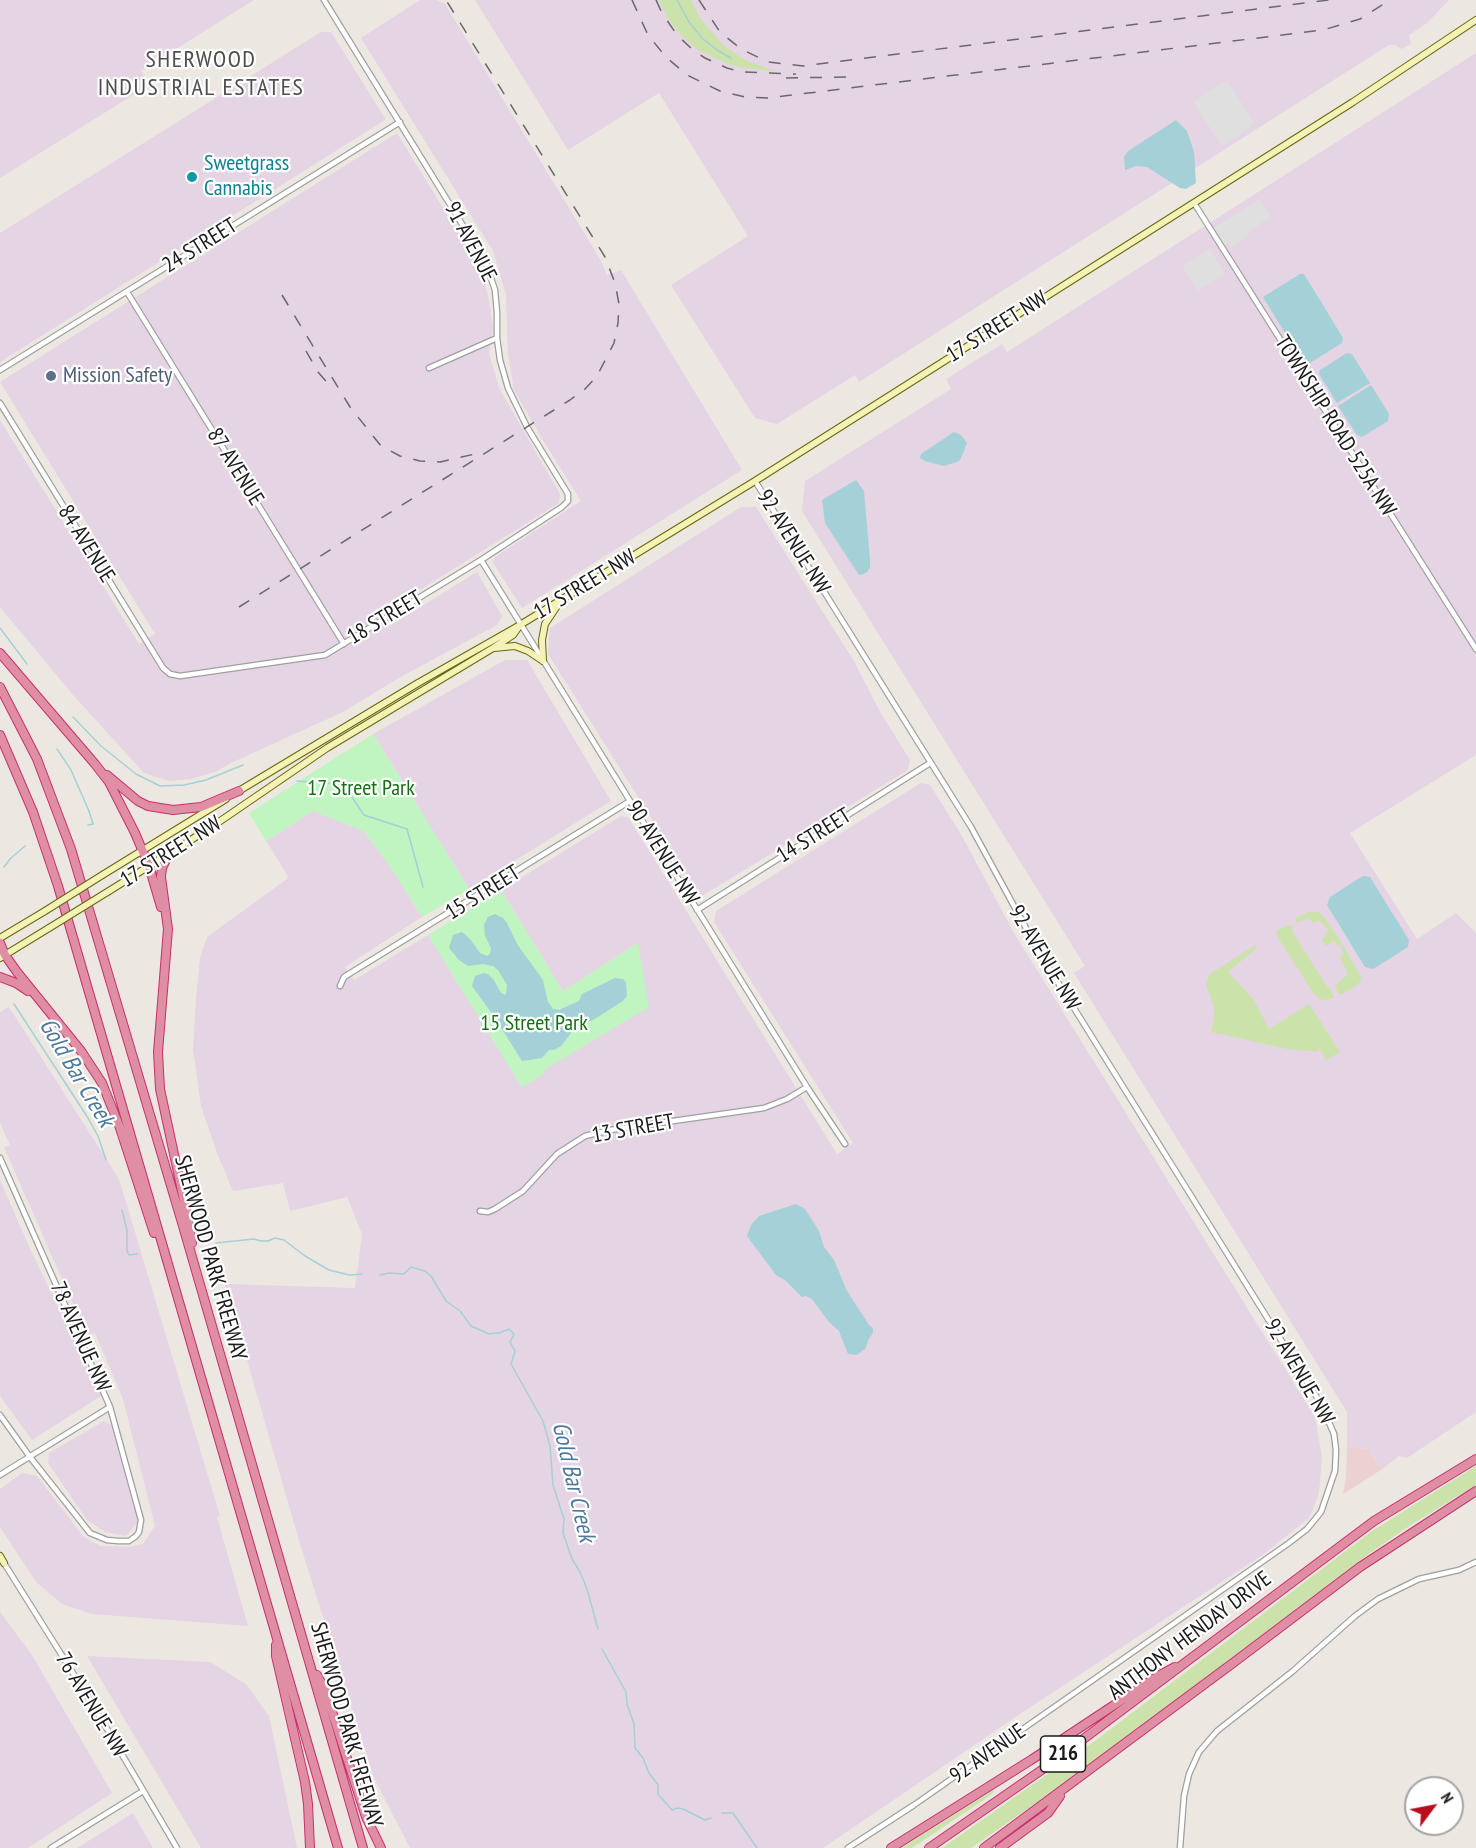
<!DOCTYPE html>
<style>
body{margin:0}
#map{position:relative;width:1476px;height:1848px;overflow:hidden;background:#ece8e1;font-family:"PT Sans Narrow",sans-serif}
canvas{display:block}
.north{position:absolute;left:1404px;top:1776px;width:60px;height:60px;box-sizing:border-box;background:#fff;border:2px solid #a4a4a4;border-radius:50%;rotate:58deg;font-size:16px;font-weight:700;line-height:24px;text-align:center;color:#1b1b1b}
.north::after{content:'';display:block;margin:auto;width:21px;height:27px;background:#b80e1d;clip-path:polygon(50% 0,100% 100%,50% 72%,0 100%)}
</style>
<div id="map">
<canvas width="1476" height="1848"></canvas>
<div class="north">N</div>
</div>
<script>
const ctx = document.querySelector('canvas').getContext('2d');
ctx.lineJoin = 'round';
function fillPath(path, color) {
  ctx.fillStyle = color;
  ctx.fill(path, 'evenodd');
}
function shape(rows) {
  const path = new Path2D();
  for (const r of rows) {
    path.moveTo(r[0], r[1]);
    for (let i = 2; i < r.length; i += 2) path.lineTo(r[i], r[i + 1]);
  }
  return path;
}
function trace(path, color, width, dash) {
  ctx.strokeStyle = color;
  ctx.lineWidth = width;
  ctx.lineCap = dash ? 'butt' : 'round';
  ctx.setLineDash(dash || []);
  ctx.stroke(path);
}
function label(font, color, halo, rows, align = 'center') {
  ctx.font = font + ' "PT Sans Narrow",sans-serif';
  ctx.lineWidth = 4.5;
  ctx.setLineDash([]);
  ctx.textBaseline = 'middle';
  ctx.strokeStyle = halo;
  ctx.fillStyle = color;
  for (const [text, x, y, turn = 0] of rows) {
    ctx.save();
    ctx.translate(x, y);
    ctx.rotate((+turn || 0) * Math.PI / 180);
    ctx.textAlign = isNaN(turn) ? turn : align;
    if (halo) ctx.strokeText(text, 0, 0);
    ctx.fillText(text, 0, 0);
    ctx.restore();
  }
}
const commercial = shape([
 [1347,1447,1369,1449,1381,1470,1343,1494,1346,1477]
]);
const industrial = shape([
 [0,0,254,0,141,71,149,85,0,178],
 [420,0,437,0,445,4,600,259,607,275,621,270,742,470,522,608,493,563,495,557,581,501,544,442,514,390,508,354,506,295,493,251,361,38],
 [475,0,1449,0,1427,23,1409,35,1411,44,1402,49,1395,45,1389,45,859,382,855,375,777,424,755,418,671,285,748,236,659,93,568,150],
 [321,32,331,32,385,118,385,120,0,362,0,233],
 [1476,53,1476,755,1350,833,1417,939,1456,913,1476,933,1476,1412,1407,1458,1399,1456,1381,1470,1369,1449,1347,1447,1347,1412,1074,973,1085,966,802,511,805,481,951,389,946,379,1002,344,1007,352],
 [397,133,481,270,488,295,493,327,489,354,500,390,560,494,559,503,380,615,388,627,477,572,502,616,497,625,397,679,343,712,231,763,215,772,191,779,169,781,144,773,73,695,0,607,0,420,139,644,155,634,0,382],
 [741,507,756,507,854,661,879,710,910,760,908,770,702,896,699,894,548,654,550,628],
 [505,660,527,660,611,801,469,889,373,734],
 [921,783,930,785,962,836,1014,933,1315,1417,1322,1457,1319,1494,1309,1518,1264,1554,1026,1710,823,1848,410,1848,374,1778,300,1544,225,1284,355,1288,362,1234,347,1197,290,1211,283,1183,233,1191,217,1153,201,1106,193,1049,196,999,200,958,207,937,287,879,288,876,266,841,313,811,364,831,391,868,422,917,345,967,354,980,428,935,522,1087,545,1073,543,1070,638,943,563,991,501,890,621,816,628,817,837,1154,853,1143,714,922,716,911],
 [9,1007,119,1179,220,1516,217,1517,248,1626,92,1614,62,1604,36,1582,0,1527,0,1489,22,1473,37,1476,83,1536,100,1546,129,1547,143,1544,155,1526,123,1399,95,1333,87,1336,4,1147,10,1145,0,1123,0,1012],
 [0,1180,27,1242,101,1396,32,1440,0,1396],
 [104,1421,111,1425,138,1522,126,1536,105,1532,87,1520,48,1463,49,1453],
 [0,1612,32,1655,112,1793,28,1848,0,1848],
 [87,1656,210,1662,246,1684,269,1716,297,1848,201,1848],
 [133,1813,153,1848,77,1848]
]);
const grass = shape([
 [659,0,691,0,700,18,724,46,747,61,776,71,742,68,730,65,698,50,679,33,669,20],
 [1309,912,1318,912,1324,917,1342,943,1338,946,1334,941,1326,946,1322,940,1329,930,1319,920,1313,923,1309,918,1297,923,1296,918],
 [1288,925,1293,927,1292,931,1326,985,1332,991,1334,997,1331,999,1321,1000,1314,994,1277,936,1277,931],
 [1255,945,1257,948,1228,972,1254,1000,1269,1029,1309,1004,1340,1052,1326,1060,1320,1048,1317,1052,1287,1049,1211,1032,1214,1017,1214,1006,1206,985,1209,975],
 [1343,945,1362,979,1356,986,1342,994,1339,994,1335,986,1348,974,1340,958,1344,953,1340,947],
 [1476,1466,1476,1485,1411,1525,1370,1553,1152,1719,1045,1797,971,1848,942,1848,1096,1740,1372,1531],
 [993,1790,994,1792,991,1795,912,1848,902,1848]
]);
const park = shape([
 [373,734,469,889,422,917,391,868,364,831,313,811,266,841,249,813],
 [501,890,563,991,638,943,649,1007,544,1070,545,1073,522,1087,428,935]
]);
const parking = shape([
 [1227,80,1254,122,1250,124,1252,127,1222,146,1193,102],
 [1259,199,1271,217,1250,231,1248,236,1231,248,1228,243,1223,246,1212,229],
 [1210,249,1225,274,1198,291,1182,266]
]);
const water = shape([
 [1176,120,1187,131,1194,152,1196,183,1186,189,1180,188,1147,167,1136,166,1125,170,1124,157,1128,151],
 [1300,274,1304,274,1343,338,1342,343,1305,366,1263,297],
 [1347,353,1352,354,1370,383,1337,403,1319,374,1320,370],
 [1371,385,1389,414,1388,421,1362,437,1357,435,1338,406],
 [954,432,961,435,967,443,960,460,957,462,944,466,925,461,920,458,921,454],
 [856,480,864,491,870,560,870,567,867,572,861,575,859,575,825,523,822,500],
 [1363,876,1370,877,1409,940,1408,947,1373,969,1365,967,1327,905,1330,897],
 [495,914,503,918,507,923,517,944,543,980,548,1002,553,1009,559,1010,579,1001,582,994,615,978,623,979,626,982,627,996,623,1001,593,1020,576,1027,561,1046,554,1050,549,1050,542,1058,522,1061,495,1018,472,986,475,976,484,973,488,974,494,980,501,993,506,995,507,985,498,970,493,966,483,964,468,966,459,960,449,948,453,935,462,932,470,939,480,953,487,956,490,954,491,948,485,936,484,925,488,917],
 [796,1204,805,1209,819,1231,824,1247,834,1260,847,1291,869,1325,873,1328,873,1333,868,1340,866,1348,857,1355,848,1354,839,1331,829,1322,812,1299,806,1296,802,1297,786,1281,776,1275,747,1236,751,1225,759,1216]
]);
const stream = shape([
 [677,0,689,22,702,38,717,50,731,58],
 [0,628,27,664],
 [73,717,101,746,136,774,160,786,184,785,206,780,243,765],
 [57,749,71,770,89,811,93,824,88,825],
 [297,781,337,784,345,787,364,815,407,829,423,887],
 [4,867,10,859,25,846],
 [14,1004,88,1118,98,1136,106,1160],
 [122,1210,127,1231,127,1251,129,1255,137,1254],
 [216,1243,254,1239,261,1241,268,1241,275,1238,284,1240,305,1256,329,1270,349,1275,362,1274],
 [380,1275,389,1273,404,1274,411,1267,425,1271,431,1276,446,1301,460,1311,471,1326,489,1334,499,1333,509,1329,514,1334,510,1342,515,1351,511,1364,543,1421,550,1446,553,1485,564,1519,563,1533,572,1559,580,1572,587,1589,598,1629],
 [602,1649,626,1692,627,1704,634,1724,635,1748,643,1758,649,1773,658,1785,658,1794,672,1810,677,1808,683,1809,705,1820,711,1818],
 [722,1813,733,1813,757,1848]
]);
const street = shape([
 [1194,203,1476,649],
 [127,292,344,644],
 [429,368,497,338],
 [0,370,400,122],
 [0,403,163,668,170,674,180,676,325,655,481,560,562,507,568,501,568,494,527,427,508,388,500,360,497,338,497,313,495,290,486,263,324,0],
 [755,481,971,827,1039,952,1321,1404,1334,1434,1336,1450,1335,1471,1321,1512,1307,1529,1289,1543,914,1805,848,1848],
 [481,560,807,1087,845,1144],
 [697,910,930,763],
 [340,986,344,977,630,801],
 [0,1158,110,1407,141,1520,139,1532,136,1536,129,1541,118,1541,107,1540,90,1533,30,1457,0,1415],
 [480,1211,488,1212,495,1209,523,1191,557,1154,585,1136,610,1130,764,1108,787,1099,807,1087],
 [0,1475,110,1407],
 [4,1563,93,1705,177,1848],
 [51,1848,143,1791],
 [1180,1848,1184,1796,1189,1774,1199,1752,1217,1731,1293,1671,1355,1616,1378,1599,1419,1579,1459,1570,1476,1562]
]);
const secondary = shape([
 [494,648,515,646,528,651,543,661],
 [543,661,542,640,545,624,559,603],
 [237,792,418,683,520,625,755,481,1353,102,1476,20],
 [104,874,226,799],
 [109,891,210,828,327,748,493,648,513,635,520,625],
 [0,938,45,911],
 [0,958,49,928],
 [0,1556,4,1563]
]);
const highway = shape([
 [0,653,95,764,109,782,135,833,149,866,161,907],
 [0,687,37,759,71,849,183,1226,363,1848],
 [0,735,33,812,58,886,338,1848],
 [107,775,138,801,148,806,173,810,201,807,239,791],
 [169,854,162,868,161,877,168,929,158,1052,160,1089,189,1224,192,1243],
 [0,943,5,955,17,972,81,1051,102,1083,120,1128,154,1233],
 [0,977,16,983,28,991],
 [276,1645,276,1656,305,1782,308,1804,310,1848],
 [317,1675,325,1690,366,1817,381,1848],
 [891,1848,1031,1760,1158,1676,1175,1667],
 [929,1848,1046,1767,1374,1521,1476,1459],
 [984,1848,1237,1660,1360,1567,1476,1491],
 [1000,1848,1048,1813,1060,1796]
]);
const rail = shape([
 [632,0,648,35,666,57,687,75,720,91,745,97,768,98,1323,30,1360,19,1390,0],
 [656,0,662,13,677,35,694,51,705,58,727,68,742,72,796,74],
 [699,0,720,32,741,49,768,62,803,66,1329,0],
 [786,78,849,77],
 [282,295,350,407,381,446,400,456,420,461,440,462,475,454],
 [306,351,318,372,332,388],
 [239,607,570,400,585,389,597,376,614,343,618,323,619,304,615,283,605,257,446,0]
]);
const secondaryBridge = shape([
 [45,911,104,874],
 [49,928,109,891]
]);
const markers = [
 [192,177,6,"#0f9aa8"],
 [51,376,6,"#5c6f8a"]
];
const shields = [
 [1063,1754,45]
];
const shieldNames = [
 ["216",1063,1754]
];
const cultureNames = [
 ["Sweetgrass",204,164],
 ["Cannabis",204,189]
];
const streetNames = [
 ["91 AVENUE",470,242,62],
 ["24 STREET",200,246,-32],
 ["17 STREET NW",997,327,-32],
 ["TOWNSHIP ROAD 525A NW",1335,426,58],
 ["87 AVENUE",235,467,58],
 ["92 AVENUE NW",793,542,58],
 ["84 AVENUE",86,544,58],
 ["17 STREET NW",585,585,-31],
 ["18 STREET",385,618,-31],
 ["14 STREET",814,836,-32],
 ["17 STREET NW",171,852,-32],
 ["90 AVENUE NW",662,853,58],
 ["15 STREET",483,893,-32],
 ["92 AVENUE NW",1044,958,59],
 ["13 STREET",633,1129,-10],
 ["SHERWOOD PARK FREEWAY",210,1258,74],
 ["78 AVENUE NW",80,1337,66],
 ["92 AVENUE NW",1299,1372,60],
 ["ANTHONY HENDAY DRIVE",1190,1636,-37],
 ["76 AVENUE NW",91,1705,59],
 ["SHERWOOD PARK FREEWAY",346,1725,74],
 ["92 AVENUE",988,1754,-35]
];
const serviceNames = [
 ["Mission Safety",63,376]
];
const parkNames = [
 ["17 Street Park",361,789],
 ["15 Street Park",534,1024]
];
const neighbourhoodNames = [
 ["SHERWOOD",201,60],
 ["INDUSTRIAL ESTATES",201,88]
];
const waterNames = [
 ["Gold Bar Creek",76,1073,59],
 ["Gold Bar Creek",573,1482,77]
];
fillPath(commercial, '#ecd1d2');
fillPath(industrial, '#e5d4e3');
fillPath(grass, '#cbe3aa');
fillPath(park, '#c0f4c0');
fillPath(parking, '#dfdfdf');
fillPath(water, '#a4d0d7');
trace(stream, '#a4d0d7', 1.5);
trace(street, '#9f9f9f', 7);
trace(secondary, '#66680c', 8);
trace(highway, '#c83071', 10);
trace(street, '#fff', 4.5);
trace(secondary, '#f4f2b7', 6);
trace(highway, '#df8ea4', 8);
trace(rail, '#696969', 1.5, [12, 12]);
trace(secondaryBridge, '#66680c', 8, []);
trace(secondaryBridge, '#f4f2b7', 6);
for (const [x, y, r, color] of markers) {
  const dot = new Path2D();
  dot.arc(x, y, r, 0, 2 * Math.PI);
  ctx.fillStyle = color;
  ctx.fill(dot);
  trace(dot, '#fff', 2);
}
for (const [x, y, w] of shields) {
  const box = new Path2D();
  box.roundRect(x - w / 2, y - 18, w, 36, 4.5);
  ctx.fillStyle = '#fff';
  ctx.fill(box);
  trace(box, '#1b1b1b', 1.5);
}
label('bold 21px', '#1b1b1b', null, shieldNames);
label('22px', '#0d838f', '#fff', cultureNames, 'left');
label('22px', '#1b1b1b', '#fff', streetNames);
label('22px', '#4e5e75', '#fff', serviceNames, 'left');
label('22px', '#137013', '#fff', parkNames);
ctx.letterSpacing = '1.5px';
label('24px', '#4e4e4e', '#fff', neighbourhoodNames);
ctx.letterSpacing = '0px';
label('italic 24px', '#4d7a9c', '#fff', waterNames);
</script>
